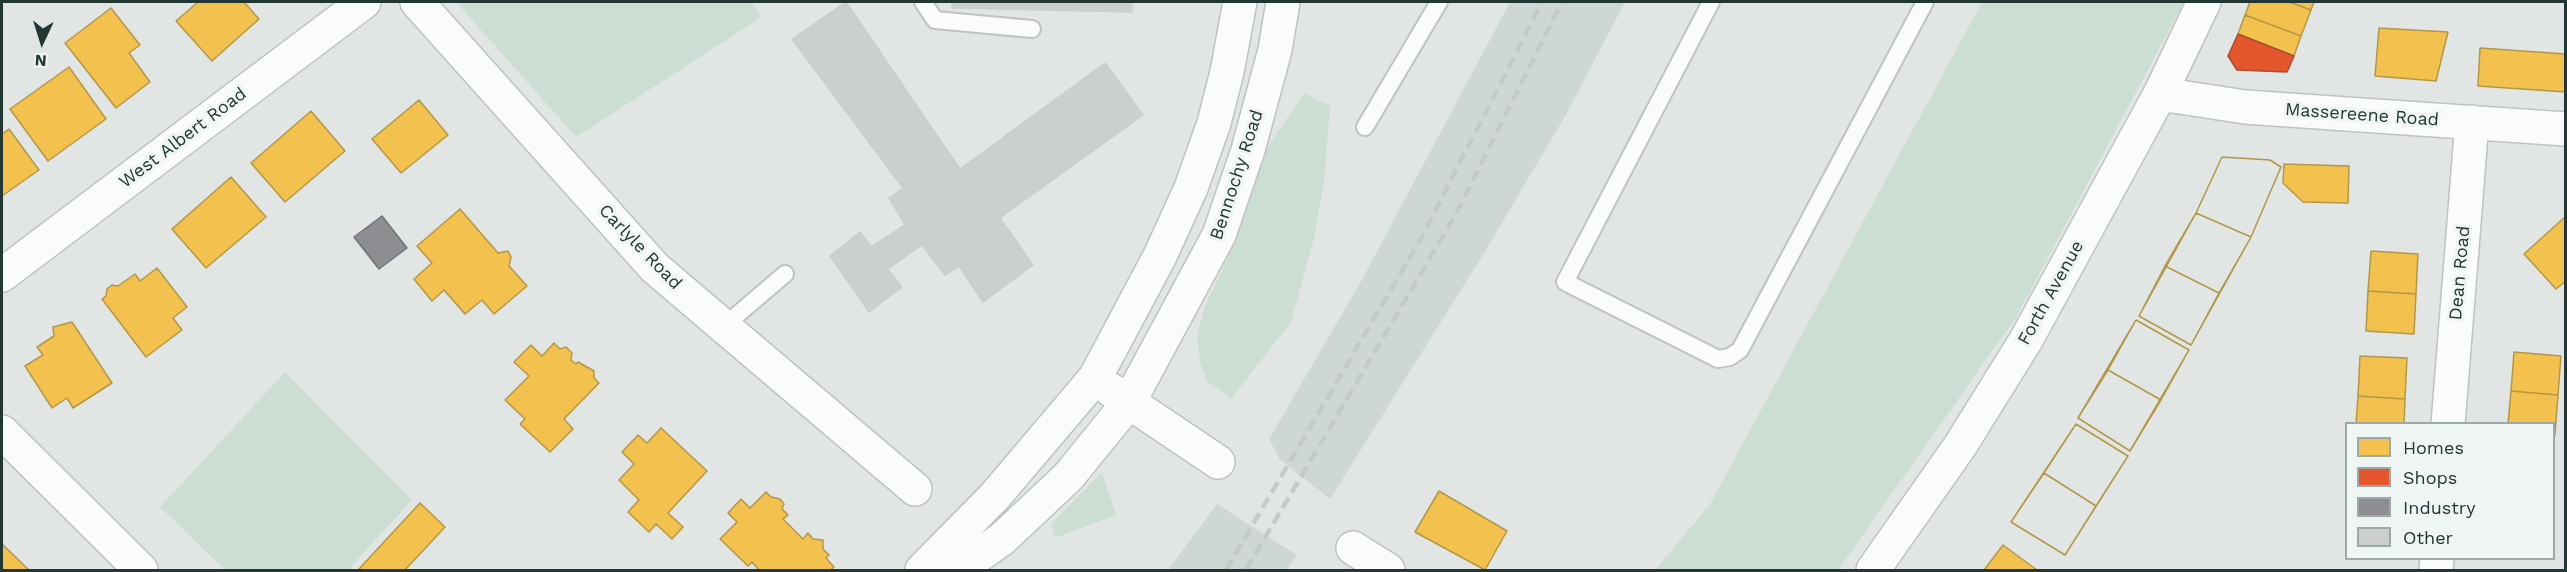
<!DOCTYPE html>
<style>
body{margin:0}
#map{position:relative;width:2567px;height:572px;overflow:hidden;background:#e1e6e4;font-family:"Work Sans",sans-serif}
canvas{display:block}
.frame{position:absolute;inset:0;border:3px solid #223634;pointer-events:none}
.legend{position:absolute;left:2345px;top:422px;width:210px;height:138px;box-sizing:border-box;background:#eef5f3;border:2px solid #9ca9a7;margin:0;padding:8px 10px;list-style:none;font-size:18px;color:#223634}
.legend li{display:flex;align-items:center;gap:12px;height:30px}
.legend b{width:30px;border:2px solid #9ca9a7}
.north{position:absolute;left:12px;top:12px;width:60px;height:60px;-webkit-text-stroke:4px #eef5f3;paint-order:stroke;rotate:184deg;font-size:16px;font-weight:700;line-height:24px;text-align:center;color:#223634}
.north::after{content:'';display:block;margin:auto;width:21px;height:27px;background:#223634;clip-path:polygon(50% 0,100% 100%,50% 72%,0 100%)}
</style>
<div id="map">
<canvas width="2567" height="572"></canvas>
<div class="frame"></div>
<ul class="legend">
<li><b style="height:16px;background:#f2c14e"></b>Homes</li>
<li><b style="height:16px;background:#e4572e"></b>Shops</li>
<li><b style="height:16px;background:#8d8d92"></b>Industry</li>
<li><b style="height:16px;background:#cbcfce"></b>Other</li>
</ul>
<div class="north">N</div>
</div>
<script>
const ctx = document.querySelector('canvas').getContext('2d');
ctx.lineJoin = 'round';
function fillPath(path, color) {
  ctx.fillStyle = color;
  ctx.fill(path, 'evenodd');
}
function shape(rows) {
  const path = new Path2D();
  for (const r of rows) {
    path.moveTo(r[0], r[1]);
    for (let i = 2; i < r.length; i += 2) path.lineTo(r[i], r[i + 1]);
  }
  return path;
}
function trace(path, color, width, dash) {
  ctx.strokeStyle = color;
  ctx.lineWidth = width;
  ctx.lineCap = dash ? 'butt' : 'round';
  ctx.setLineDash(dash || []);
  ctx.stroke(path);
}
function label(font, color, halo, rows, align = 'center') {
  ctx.font = font + ' "Work Sans",sans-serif';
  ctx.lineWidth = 6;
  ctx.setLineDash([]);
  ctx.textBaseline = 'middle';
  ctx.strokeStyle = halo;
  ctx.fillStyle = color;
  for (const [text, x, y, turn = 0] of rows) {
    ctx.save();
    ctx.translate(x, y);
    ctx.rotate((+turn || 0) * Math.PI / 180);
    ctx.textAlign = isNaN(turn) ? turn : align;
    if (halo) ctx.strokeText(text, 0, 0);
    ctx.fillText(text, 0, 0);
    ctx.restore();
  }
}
const built = shape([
 [1510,2,1625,2,1567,113,1486,250,1330,499,1280,460,1269,439,1359,285],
 [1217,504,1297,555,1287,570,1168,570]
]);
const green = shape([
 [456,2,751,2,762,17,576,137],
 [1982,2,2184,2,2017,316,1838,570,1655,570,1710,504],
 [1304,93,1330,106,1324,182,1314,238,1291,322,1231,399,1207,381,1200,363,1197,337,1204,308,1234,245,1269,145],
 [285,372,412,500,348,570,225,570,160,507],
 [1102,472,1116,515,1055,538,1051,524]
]);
const homes = shape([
 [198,2,244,2,259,19,212,61,176,21,198,2],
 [2250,2,2289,2,2311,10,2301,36,2245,15,2250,2],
 [2289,2,2314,2,2311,10,2289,2],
 [111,8,140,45,129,53,150,82,116,108,65,43,111,8],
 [2245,15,2301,36,2294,56,2238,34,2245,15],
 [2379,28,2448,32,2436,81,2375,76,2379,28],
 [2480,48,2566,54,2566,92,2478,86,2480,48],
 [69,67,106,119,48,161,10,109,69,67],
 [419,100,448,135,401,173,372,139,419,100],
 [311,111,345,151,285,202,251,163,311,111],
 [9,129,39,170,2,196,2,134,9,129],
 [2222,157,2270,160,2281,167,2251,237,2196,213,2222,157],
 [2222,157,2270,160,2281,167,2251,237,2191,345,2139,316,2196,213,2222,157],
 [2284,164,2349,166,2348,203,2303,202,2283,183,2284,164],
 [231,177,266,217,206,268,172,229,231,177],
 [460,209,498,253,508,251,511,257,509,266,527,286,494,314,482,300,465,314,444,290,432,301,414,279,432,263,417,246,460,209],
 [2196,213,2251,237,2219,293,2165,266,2196,213],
 [2566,216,2566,281,2556,289,2524,254,2566,216],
 [2371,251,2418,254,2416,294,2368,291,2371,251],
 [2165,266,2219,293,2191,345,2139,316,2165,266],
 [157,268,187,307,173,318,182,330,146,357,102,299,106,296,107,289,112,285,118,286,135,274,140,281,157,268],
 [2368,291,2416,294,2414,334,2366,331,2368,291],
 [2136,320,2189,350,2161,400,2108,370,2136,320],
 [2136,320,2189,350,2130,451,2078,418,2136,320],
 [72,322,112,383,73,408,67,398,52,408,25,366,43,355,37,347,54,336,53,327,72,322],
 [554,343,560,349,566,347,572,353,571,360,576,364,578,362,594,371,594,378,599,383,564,419,573,429,550,452,520,424,525,419,505,400,529,376,514,362,531,345,542,356,554,343],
 [2514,352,2561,356,2558,395,2511,391,2514,352],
 [2360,356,2407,358,2405,399,2358,396,2360,356],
 [2108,370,2161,400,2130,451,2078,418,2108,370],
 [2511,391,2558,395,2555,435,2554,424,2508,424,2511,391],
 [2358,396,2405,399,2404,424,2356,424,2358,396],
 [2076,424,2128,456,2096,506,2044,473,2076,424],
 [2076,424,2128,456,2065,555,2011,522,2076,424],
 [661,428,707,471,668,513,683,527,672,539,656,524,649,532,628,512,639,500,619,480,634,464,622,452,638,435,647,443,661,428],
 [2044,473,2096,506,2065,555,2011,522,2044,473],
 [1439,491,1507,531,1485,570,1415,532,1439,491],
 [766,492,771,497,780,499,784,504,782,509,788,515,783,519,803,539,808,533,813,539,823,540,823,549,829,555,826,558,834,567,831,570,759,570,752,562,748,566,720,539,737,522,728,513,741,499,750,508,766,492],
 [420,503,445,527,405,570,358,570,420,503],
 [2,544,29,570,2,570,2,544],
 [2003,545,2037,570,1984,570,2003,545]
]);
const shops = shape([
 [2238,34,2294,56,2287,72,2237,70,2228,56,2238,34]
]);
const industry = shape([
 [382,216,407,248,379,269,354,237,382,216]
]);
const building = shape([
 [846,2,960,169,1105,63,1143,115,1000,218,1033,265,983,302,959,266,945,275,922,245,888,269,902,287,869,312,830,256,860,232,871,247,905,225,889,198,903,188,792,39,846,2],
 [952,2,1132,2,1132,12,952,8,952,2]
]);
const lane = shape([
 [923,2,935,20,1032,29],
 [1711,2,1565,282,1718,359,1730,357,1740,350,1925,2],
 [1365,127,1439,2],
 [724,326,785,274]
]);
const street = shape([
 [417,2,655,268,915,489],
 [2160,94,2245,107,2566,129],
 [2,275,364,2],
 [2448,424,2472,122],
 [2,432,141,570],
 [2436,570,2437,558]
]);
const secondary = shape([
 [1111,390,1218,462],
 [1353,548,1388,570],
 [922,570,995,496,1095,378,1160,256,1191,188,1214,123,1227,72,1240,2],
 [958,570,1002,539,1068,477,1129,402,1219,235,1248,150,1275,50,1283,2],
 [1873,570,1960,446,2026,340,2160,94,2204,2]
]);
const rail = shape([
 [1226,570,1422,237,1542,2],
 [1246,570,1456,214,1562,2]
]);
const streetNames = [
 ["Massereene Road",2362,115,4],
 ["West Albert Road",183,138,-37],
 ["Bennochy Road",1237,175,-72],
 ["Carlyle Road",640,247,46],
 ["Dean Road",2460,273,-85],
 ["Forth Avenue",2051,293,-61]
];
fillPath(built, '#cfd7d5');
fillPath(green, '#ccded4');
fillPath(homes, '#f2c14e');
trace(homes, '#b49746', 1.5);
fillPath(shops, '#e4572e');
trace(shops, '#aa4d30', 1.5);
fillPath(industry, '#8d8d92');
trace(industry, '#6d7376', 1.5);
fillPath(building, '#cbcfce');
trace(building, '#cacfcd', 1.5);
trace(lane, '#bec3c1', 20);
trace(street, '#bec3c1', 36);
trace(secondary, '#bdc3c2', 36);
trace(lane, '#fafbfb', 16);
trace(street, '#fafbfb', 33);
trace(secondary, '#fafbfb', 33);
trace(rail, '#c6c9c9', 4.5, [12, 6]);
label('18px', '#223634', '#eef5f3', streetNames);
</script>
